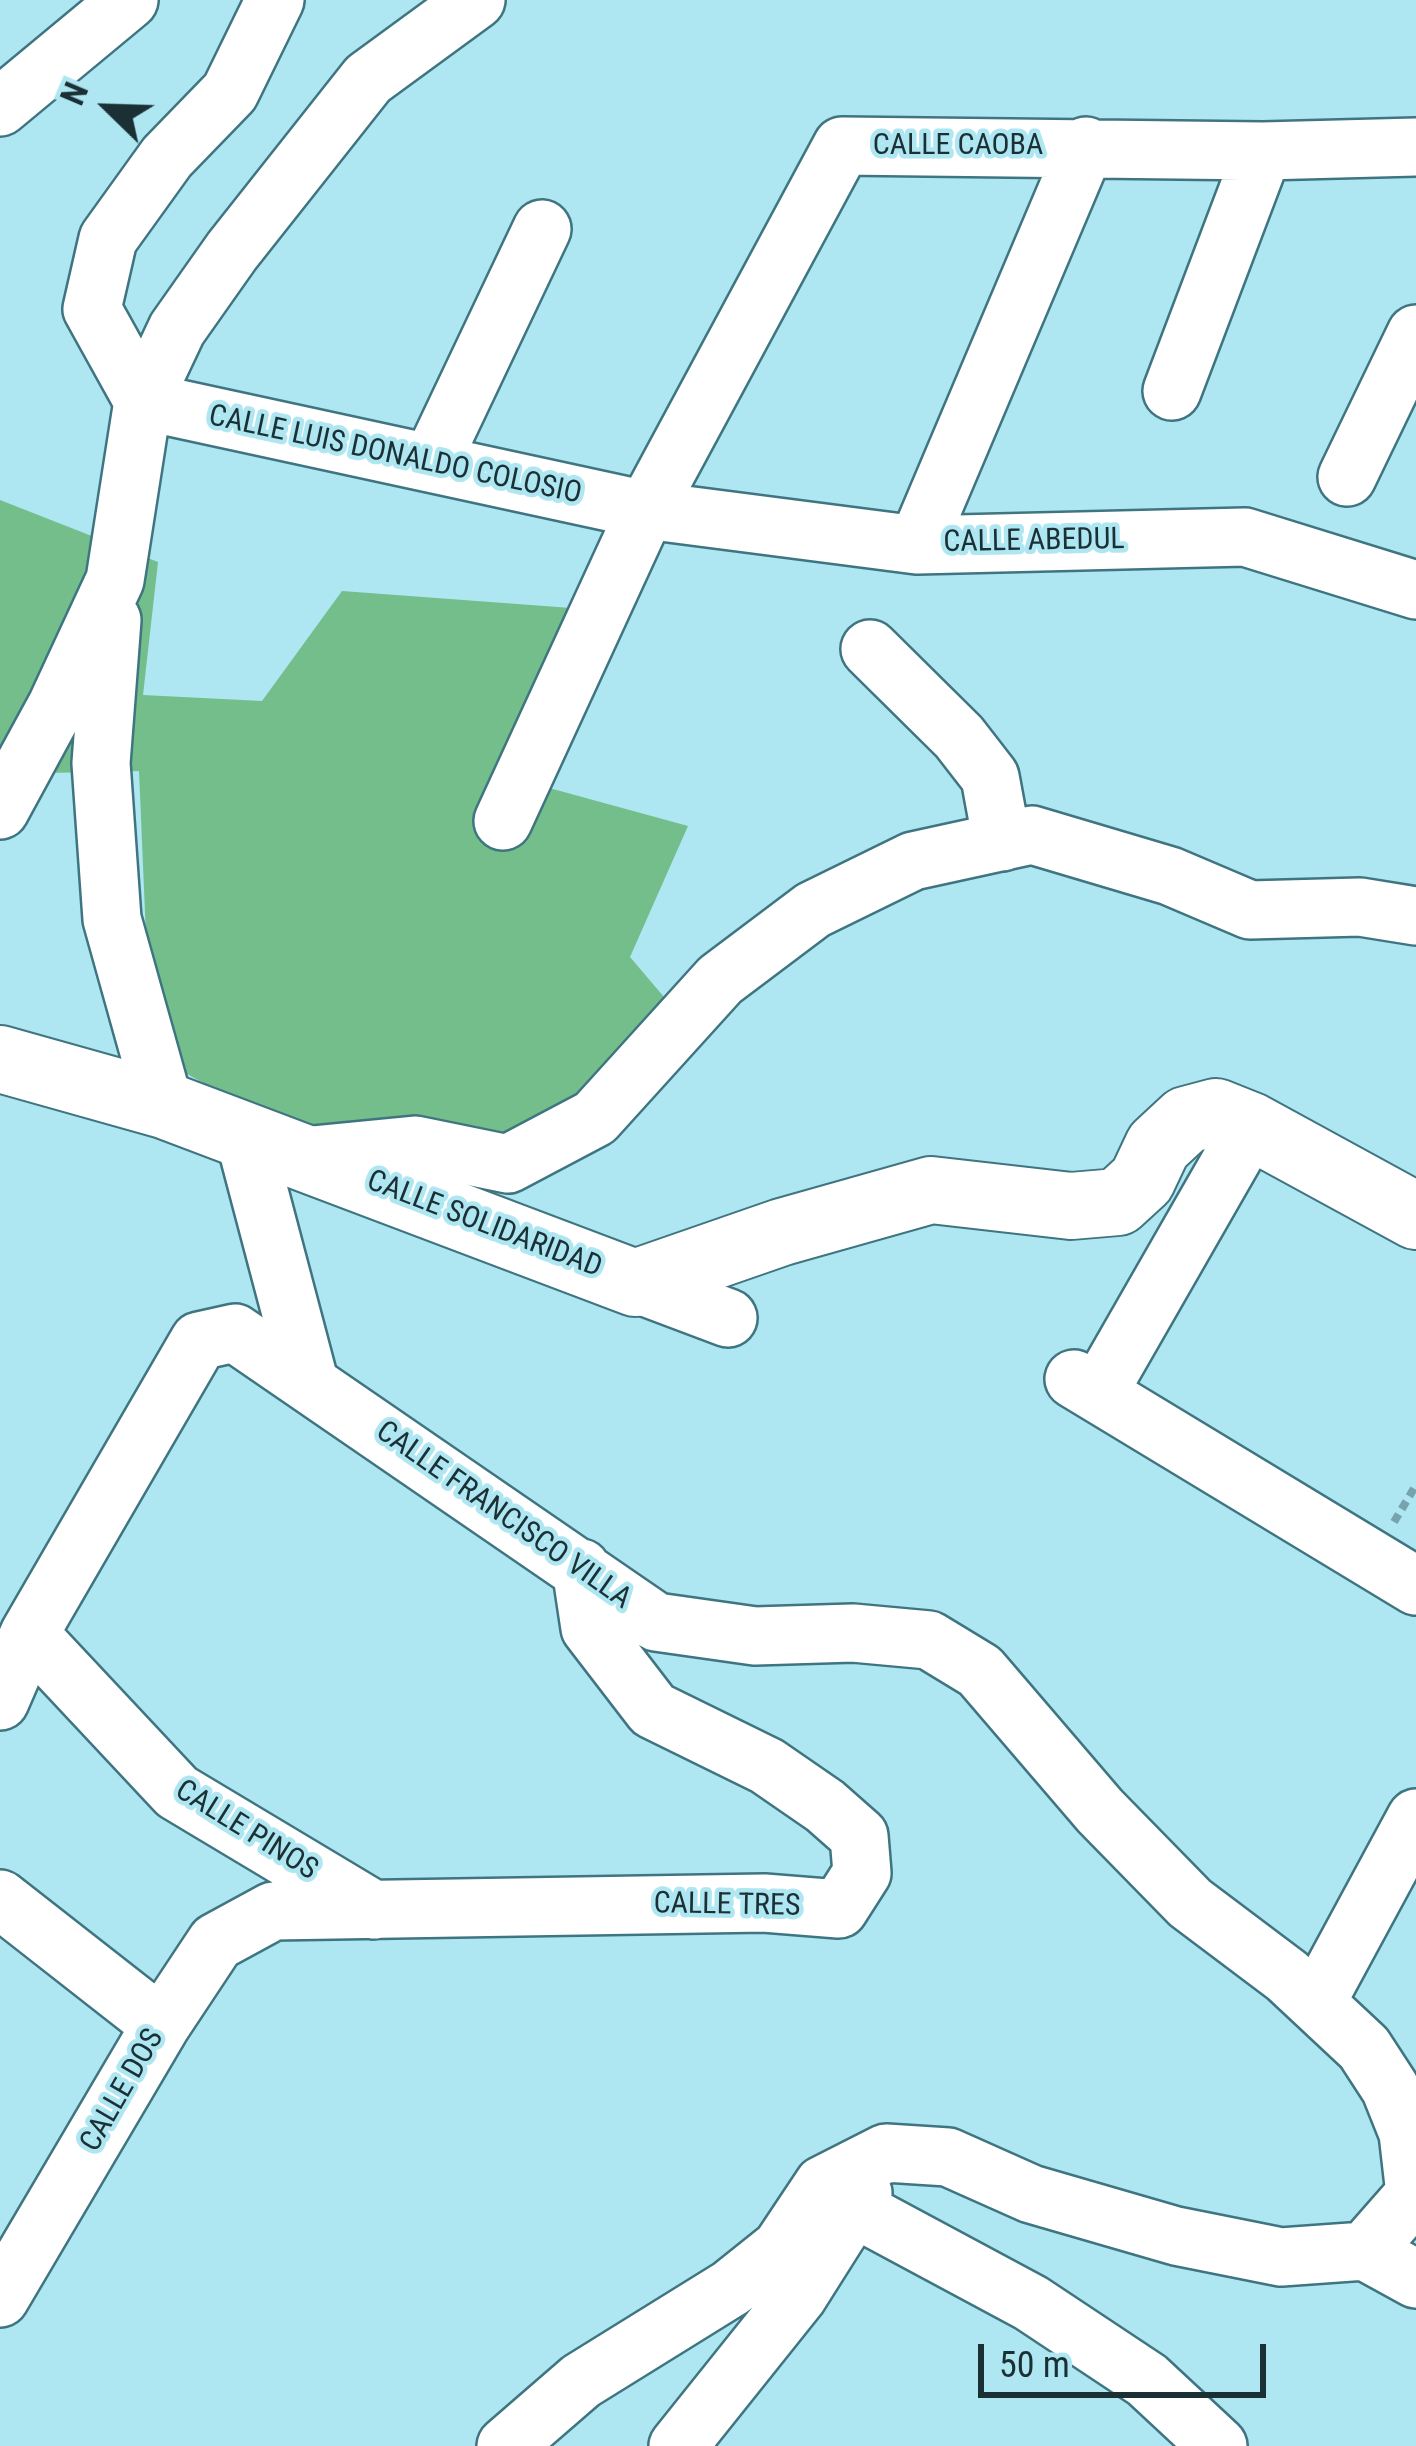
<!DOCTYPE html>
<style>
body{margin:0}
#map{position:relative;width:1416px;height:2446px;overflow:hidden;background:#aee6f2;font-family:"Roboto Condensed",sans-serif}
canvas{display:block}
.north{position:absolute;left:48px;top:48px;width:120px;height:120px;-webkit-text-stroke:9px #aee6f2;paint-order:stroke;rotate:293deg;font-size:33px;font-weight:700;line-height:48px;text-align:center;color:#1a3035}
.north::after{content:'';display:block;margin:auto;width:42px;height:54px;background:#1a3035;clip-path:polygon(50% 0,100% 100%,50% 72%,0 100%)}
.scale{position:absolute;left:978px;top:2344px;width:288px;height:54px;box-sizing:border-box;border:6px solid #1a3035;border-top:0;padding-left:15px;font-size:36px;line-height:42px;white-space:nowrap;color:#1a3035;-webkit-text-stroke:9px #aee6f2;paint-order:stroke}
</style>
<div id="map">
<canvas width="1416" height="2446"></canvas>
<div class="north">N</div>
<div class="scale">50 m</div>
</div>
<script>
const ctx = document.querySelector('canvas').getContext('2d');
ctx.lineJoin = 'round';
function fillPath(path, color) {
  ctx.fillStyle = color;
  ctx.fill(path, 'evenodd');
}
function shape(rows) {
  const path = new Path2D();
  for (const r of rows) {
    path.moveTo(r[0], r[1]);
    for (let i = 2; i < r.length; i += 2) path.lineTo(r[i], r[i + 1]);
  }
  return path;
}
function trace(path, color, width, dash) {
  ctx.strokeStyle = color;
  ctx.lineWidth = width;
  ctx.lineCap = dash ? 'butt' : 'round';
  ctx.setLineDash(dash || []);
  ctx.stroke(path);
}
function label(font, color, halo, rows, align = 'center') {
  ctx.font = font + ' "Roboto Condensed",sans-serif';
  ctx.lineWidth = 9;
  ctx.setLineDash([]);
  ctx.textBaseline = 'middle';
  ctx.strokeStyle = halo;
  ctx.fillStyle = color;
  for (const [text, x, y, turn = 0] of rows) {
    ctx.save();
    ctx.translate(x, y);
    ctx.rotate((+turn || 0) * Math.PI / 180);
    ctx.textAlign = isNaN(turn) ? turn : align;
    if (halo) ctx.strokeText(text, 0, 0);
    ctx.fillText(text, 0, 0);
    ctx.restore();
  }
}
const forest = shape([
 [0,500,158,562,143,695,262,701,342,591,625,612,520,780,688,826,630,957,681,1017,521,1157,328,1152,151,1054,139,771,0,774]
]);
const path = shape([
 [1394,1522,1416,1485]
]);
const minor = shape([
 [275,0,230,92,167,157,108,239,92,309,143,401,646,510,917,545,1245,537,1416,590],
 [0,107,129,0],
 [1172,391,1263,151],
 [431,463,542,229],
 [1347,477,1416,334],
 [917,545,1086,146],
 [112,620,101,763,112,919,164,1105],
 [870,649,959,737,990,777,1002,842],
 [0,810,57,705,115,580,143,401,177,329,232,251,368,79,476,0],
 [503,821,646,510,842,146,1263,151,1416,147],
 [244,1135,309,1381],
 [302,1156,415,1145,508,1164,595,1118,720,980,813,910,913,861,1032,835,1170,876,1250,910,1360,907,1416,916],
 [635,1283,728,1318],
 [1074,1379,1416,1586],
 [1098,1393,1251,1126],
 [29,1634,177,1792,374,1910],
 [0,1701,29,1634,199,1341,235,1333,656,1622,755,1636,853,1633,929,1640,980,1671,1100,1811,1190,1903,1287,1976,1364,2048,1390,2088,1408,2133,1415,2194,1365,2251],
 [0,1899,161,2025],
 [1316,2003,1416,1818],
 [854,2208,1031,2303,1147,2380,1218,2446],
 [1365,2251,1416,2279],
 [0,2298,161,2025,216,1942,273,1911,764,1903,839,1909,862,1873,859,1836,825,1806,767,1766,653,1710,590,1628,581,1568],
 [506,2446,581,2381,731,2288,781,2248,823,2185,886,2153,948,2157,1031,2194,1176,2236,1281,2257,1365,2251],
 [678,2446,798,2296,863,2193]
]);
const major = shape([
 [0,1059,164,1105,635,1283,782,1232,931,1190,1071,1206,1118,1202,1142,1180,1158,1146,1186,1120,1216,1112,1251,1126,1416,1216]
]);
const streetNames = [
 ["CALLE CAOBA",958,146],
 ["CALLE LUIS DONALDO COLOSIO",395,456,12],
 ["CALLE ABEDUL",1034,542,-1],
 ["CALLE SOLIDARIDAD",484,1225,21],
 ["CALLE FRANCISCO VILLA",503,1516,35],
 ["CALLE PINOS",246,1831,32],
 ["CALLE TRES",727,1906,1],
 ["CALLE DOS",123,2091,-60]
];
fillPath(forest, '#73be8a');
trace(minor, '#3f7580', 62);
trace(major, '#3f7580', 70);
trace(path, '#77a3ac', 8, [9, 6]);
trace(minor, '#fff', 57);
trace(major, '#fff', 66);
label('30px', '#1a3035', '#aee6f2', streetNames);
</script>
